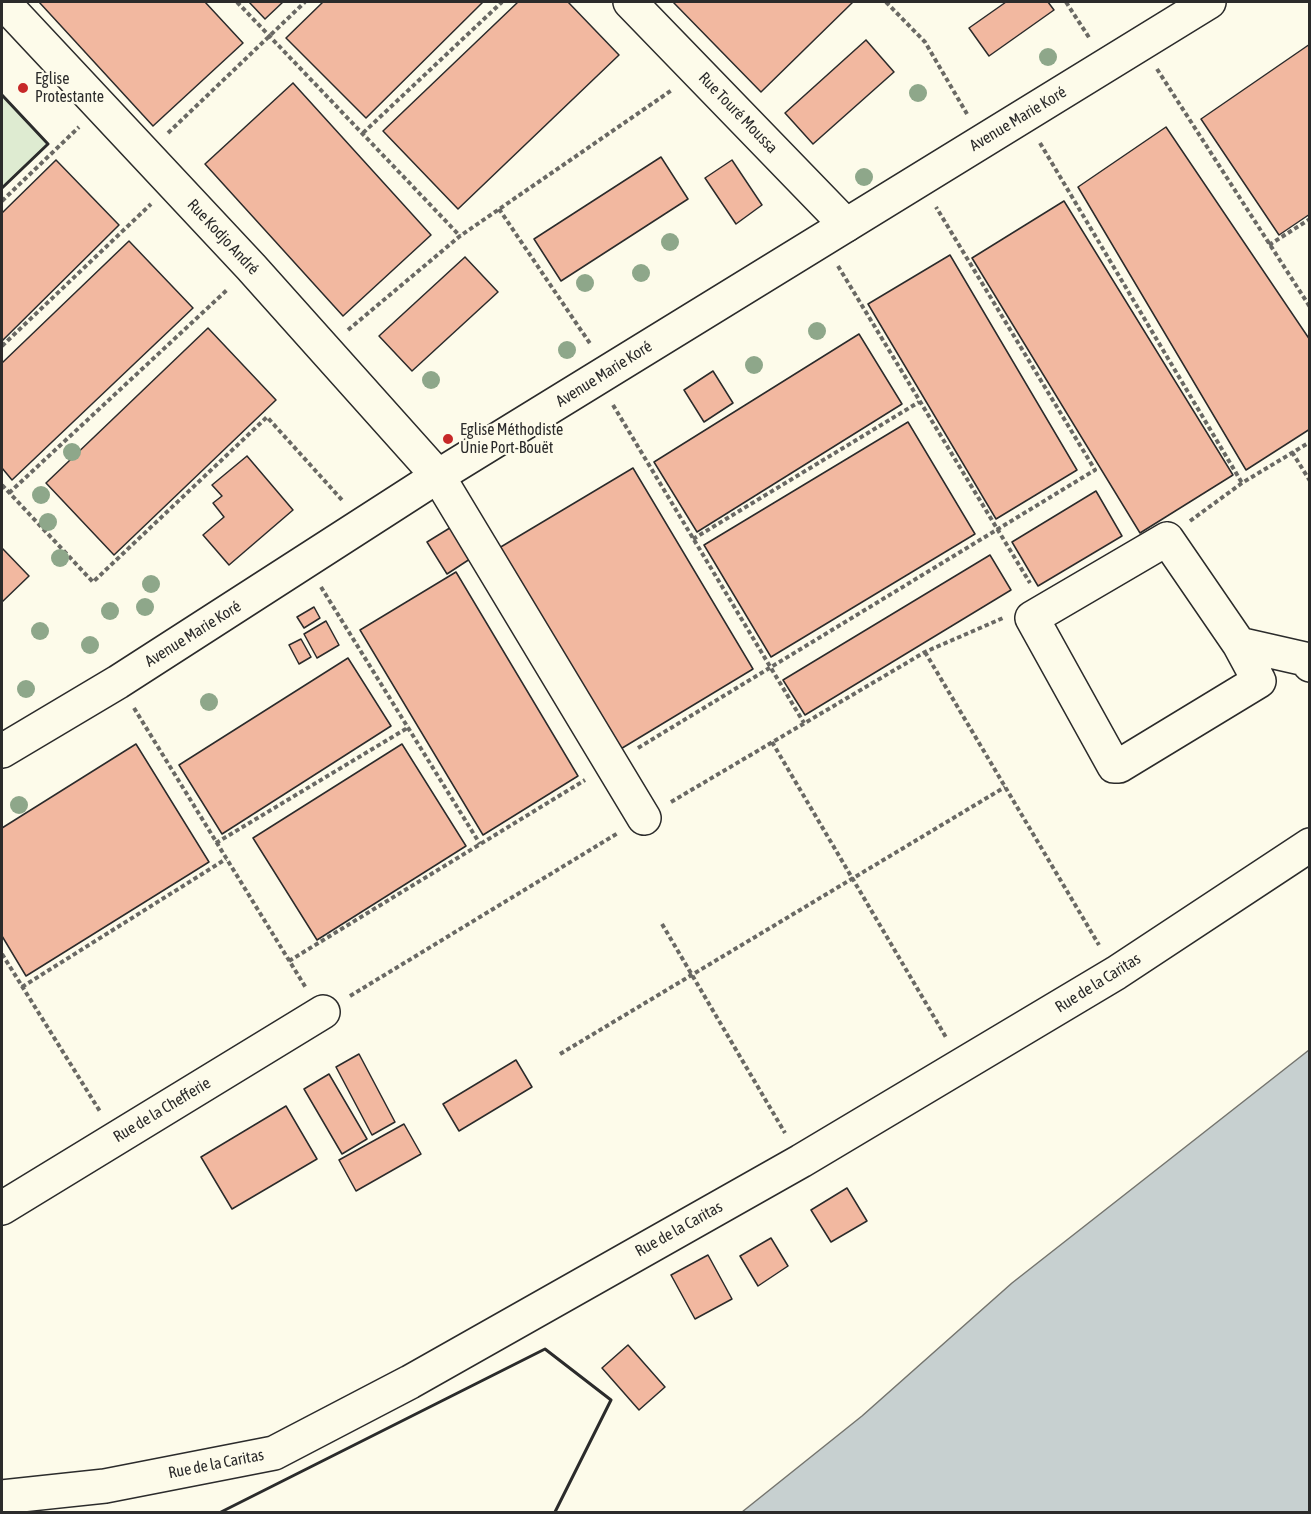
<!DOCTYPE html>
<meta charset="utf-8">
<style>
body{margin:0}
#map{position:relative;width:1311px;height:1514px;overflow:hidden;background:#fdfbea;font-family:"Asap Condensed",sans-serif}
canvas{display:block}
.frame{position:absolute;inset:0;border:3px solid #2b2b2b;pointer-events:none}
</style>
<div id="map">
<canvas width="1311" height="1514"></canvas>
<div class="frame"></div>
</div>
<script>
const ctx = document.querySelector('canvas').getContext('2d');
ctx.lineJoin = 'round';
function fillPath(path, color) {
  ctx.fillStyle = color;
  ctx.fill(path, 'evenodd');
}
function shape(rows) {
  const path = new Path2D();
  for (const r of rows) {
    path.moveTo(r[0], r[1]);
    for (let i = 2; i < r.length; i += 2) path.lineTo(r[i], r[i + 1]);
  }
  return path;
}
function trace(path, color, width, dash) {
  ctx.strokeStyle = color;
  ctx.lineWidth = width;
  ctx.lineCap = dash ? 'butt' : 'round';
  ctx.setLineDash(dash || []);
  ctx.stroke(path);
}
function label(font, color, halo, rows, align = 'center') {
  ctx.font = font + ' "Asap Condensed",sans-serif';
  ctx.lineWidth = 4.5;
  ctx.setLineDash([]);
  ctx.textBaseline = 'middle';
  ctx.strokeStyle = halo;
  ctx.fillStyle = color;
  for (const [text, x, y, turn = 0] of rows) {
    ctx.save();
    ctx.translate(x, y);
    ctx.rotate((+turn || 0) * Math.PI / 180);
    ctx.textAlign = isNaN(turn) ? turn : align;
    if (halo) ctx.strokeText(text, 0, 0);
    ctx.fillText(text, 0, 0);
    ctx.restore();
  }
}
const green = shape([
 [2,95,48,144,2,188,2,95]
]);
const water = shape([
 [1309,1050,1309,1512,742,1512,862,1416,1012,1283,1309,1050]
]);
const building = shape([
 [39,2,205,2,243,43,153,126,39,2],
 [249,2,283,2,265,19,249,2],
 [323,2,483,2,366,118,286,38,323,2],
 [518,2,568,2,619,55,458,209,383,131,518,2],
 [673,2,853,2,761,92,673,2],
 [1006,2,1048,2,1054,10,989,56,969,28,1006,2],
 [866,40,894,72,813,144,785,113,866,40],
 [1310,44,1310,214,1279,235,1201,119,1310,44],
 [293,83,431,235,343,316,205,164,293,83],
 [1166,127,1310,340,1310,429,1246,470,1078,187,1166,127],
 [661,157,688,199,561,281,534,239,661,157],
 [56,160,119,225,2,341,2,213,56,160],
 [732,160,762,205,736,224,705,178,732,160],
 [1064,201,1233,475,1140,533,972,258,1064,201],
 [129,241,193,308,12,480,2,468,2,363,129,241],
 [950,255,1077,470,996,519,868,304,950,255],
 [465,257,498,292,412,371,379,336,465,257],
 [208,328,276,400,114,555,46,483,208,328],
 [859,334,902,404,697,532,654,462,859,334],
 [713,371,733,403,704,422,684,390,713,371],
 [908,422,975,534,771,657,704,545,908,422],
 [247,456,293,510,229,565,203,535,224,517,213,503,222,496,212,485,247,456],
 [633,468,753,669,614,753,494,551,633,468],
 [1096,491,1122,536,1038,586,1012,542,1096,491],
 [453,526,473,557,447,574,427,542,453,526],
 [2,548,29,576,2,602,2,548],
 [990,555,1011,590,805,715,783,680,990,555],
 [456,572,578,776,483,835,360,630,456,572],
 [314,607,320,618,304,628,297,617,314,607],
 [326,621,339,645,317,658,304,634,326,621],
 [301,639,311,657,299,664,289,645,301,639],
 [348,658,391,726,222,834,179,765,348,658],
 [136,744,209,862,26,976,2,936,2,828,136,744],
 [402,744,466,846,317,940,253,838,402,744],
 [359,1054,395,1122,372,1135,336,1067,359,1054],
 [516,1060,532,1087,459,1131,443,1104,516,1060],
 [329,1074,367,1139,342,1154,304,1089,329,1074],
 [286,1106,317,1159,232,1209,201,1157,286,1106],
 [404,1124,421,1154,356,1191,339,1160,404,1124],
 [847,1188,867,1221,831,1242,811,1210,847,1188],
 [771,1238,788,1266,758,1286,740,1256,771,1238],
 [708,1255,732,1299,695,1319,671,1275,708,1255],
 [628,1345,665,1387,639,1410,602,1368,628,1345]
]);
const path = shape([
 [237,2,460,236],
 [886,2,925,42,967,114],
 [1066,2,1090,39],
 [1157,69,1310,307],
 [168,133,305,2],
 [363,133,502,2],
 [1040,143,1242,483],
 [2,201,79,127],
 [499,209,591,345],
 [1269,245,1310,219],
 [838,266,1030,583],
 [348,330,460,236,672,90],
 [2,346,151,204],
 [613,405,804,723],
 [1292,452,1310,481],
 [2,485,93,582,267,417,342,500],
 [9,493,228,289],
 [1190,521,1242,483,1310,442],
 [693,539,919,402],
 [321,587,480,844],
 [925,652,1099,945],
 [134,708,306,988],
 [772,742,947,1039],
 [638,748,1095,470,936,207],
 [671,802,925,652,1003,618],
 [216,843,409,727],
 [662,924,785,1133],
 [2,954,101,1113],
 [289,961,585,780],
 [22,987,226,859],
 [350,996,618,833],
 [560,1054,1005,787]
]);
const minor = shape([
 [3,2,251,267,438,476,644,818],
 [630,2,846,225],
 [1167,539,1239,644,1259,681,1119,766,1114,766,1032,618,1167,539],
 [1239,644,1305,659,1310,665],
 [2,1208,323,1012],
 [2,1497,105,1486,274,1453,410,1382,801,1161,1116,973,1310,845]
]);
const major = shape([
 [2,751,118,682,438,476,1209,2]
]);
const wall = shape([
 [2,95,48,144,2,188],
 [221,1512,545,1349,611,1400,555,1512]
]);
const trees = [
 [1048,57],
 [918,93],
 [864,177],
 [670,242],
 [641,273],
 [585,283],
 [817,331],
 [567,350],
 [754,365],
 [431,380],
 [72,452],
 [41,495],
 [48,522],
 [60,558],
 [151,584],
 [145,607],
 [110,611],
 [40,631],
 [90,645],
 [26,689],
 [209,702],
 [19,805]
];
const markers = [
 [23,88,6,"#c62828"],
 [448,439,6,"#c62828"]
];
const poiNames = [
 ["Eglise",35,79],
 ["Protestante",35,97],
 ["Eglise Méthodiste",460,430],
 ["Unie Port-Bouët",460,448]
];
const streetNames = [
 ["Rue Touré Moussa",738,113,46],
 ["Avenue Marie Koré",1018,119,-31],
 ["Rue Kodjo André",223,237,47],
 ["Avenue Marie Koré",604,374,-32],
 ["Avenue Marie Koré",193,634,-32],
 ["Rue de la Caritas",1098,983,-32],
 ["Rue de la Chefferie",162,1110,-31],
 ["Rue de la Caritas",679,1229,-29],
 ["Rue de la Caritas",216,1464,-11]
];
fillPath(green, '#deebd1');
trace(green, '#74746e', 1.5);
fillPath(water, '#c7d0d0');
trace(water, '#74746e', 1.5);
fillPath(building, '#f2b8a0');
trace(building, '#2b2b2b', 1.5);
trace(minor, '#2b2b2b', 36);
trace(major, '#2b2b2b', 36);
trace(path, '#6a6964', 4, [4.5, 3]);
trace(minor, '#fdfbea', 33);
trace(major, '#fdfbea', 33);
trace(wall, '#2b2b2b', 3);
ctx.fillStyle = '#8ea78a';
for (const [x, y] of trees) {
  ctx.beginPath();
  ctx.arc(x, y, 9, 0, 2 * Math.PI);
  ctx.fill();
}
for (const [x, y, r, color] of markers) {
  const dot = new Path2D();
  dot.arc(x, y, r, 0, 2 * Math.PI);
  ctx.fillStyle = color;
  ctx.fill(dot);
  trace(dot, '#fdfbea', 2);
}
label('16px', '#2b2b2b', '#fdfbea', poiNames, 'left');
label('16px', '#2b2b2b', '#fdfbea', streetNames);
</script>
